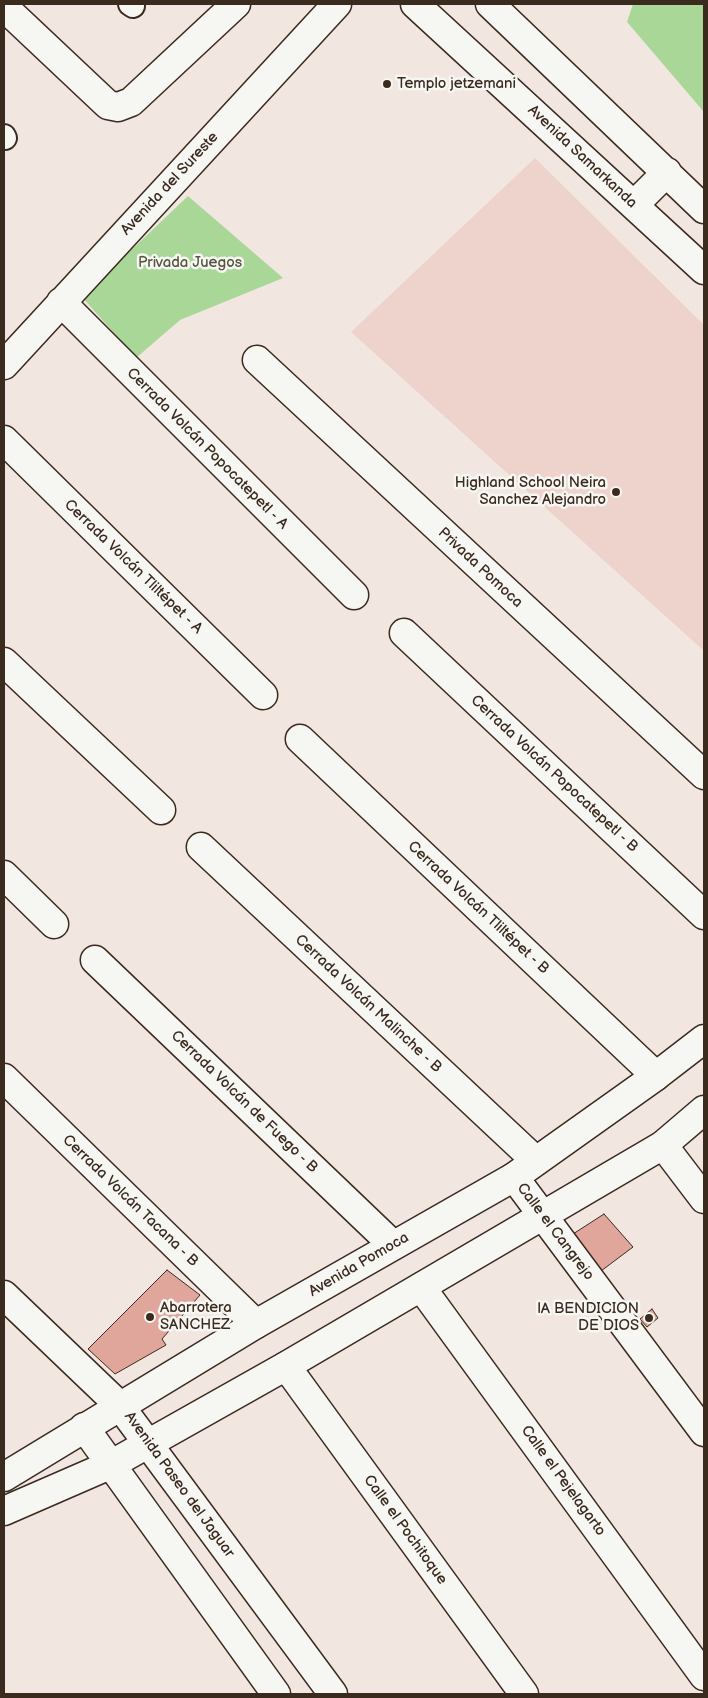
<!DOCTYPE html>
<meta charset="utf-8">
<style>
body{margin:0}
#map{position:relative;width:708px;height:1698px;overflow:hidden;background:#f2e6e1;font-family:"Balsamiq Sans",sans-serif}
canvas{display:block}
.frame{position:absolute;inset:0;border:5px solid #3b2a1e;pointer-events:none}
</style>
<div id="map">
<canvas width="708" height="1698"></canvas>
<div class="frame"></div>
</div>
<script>
const ctx = document.querySelector('canvas').getContext('2d');
ctx.lineJoin = 'round';
function fillPath(path, color) {
  ctx.fillStyle = color;
  ctx.fill(path, 'evenodd');
}
function shape(rows) {
  const path = new Path2D();
  for (const r of rows) {
    path.moveTo(r[0], r[1]);
    for (let i = 2; i < r.length; i += 2) path.lineTo(r[i], r[i + 1]);
  }
  return path;
}
function trace(path, color, width, dash) {
  ctx.strokeStyle = color;
  ctx.lineWidth = width;
  ctx.lineCap = dash ? 'butt' : 'round';
  ctx.setLineDash(dash || []);
  ctx.stroke(path);
}
function label(font, color, halo, rows, align = 'center') {
  ctx.font = font + ' "Balsamiq Sans",sans-serif';
  ctx.lineWidth = 5;
  ctx.setLineDash([]);
  ctx.textBaseline = 'middle';
  ctx.strokeStyle = halo;
  ctx.fillStyle = color;
  for (const [text, x, y, turn = 0] of rows) {
    ctx.save();
    ctx.translate(x, y);
    ctx.rotate((+turn || 0) * Math.PI / 180);
    ctx.textAlign = isNaN(turn) ? turn : align;
    if (halo) ctx.strokeText(text, 0, 0);
    ctx.fillText(text, 0, 0);
    ctx.restore();
  }
}
const built = shape([
 [535,158,704,325,704,651,351,332]
]);
const green = shape([
 [633,4,704,4,704,112,627,22],
 [188,196,283,278,180,320,136,358,82,297]
]);
const building = shape([
 [604,1214,633,1247,601,1271,573,1234,604,1214],
 [167,1270,200,1295,162,1339,166,1345,115,1374,88,1349,167,1270],
 [652,1309,658,1318,647,1327,640,1319,652,1309]
]);
const pedestrian = shape([
 [130,4,133,6],
 [4,136,5,138]
]);
const minor = shape([
 [4,7,108,105,118,107,131,102,236,4],
 [61,302,354,595],
 [257,360,704,775],
 [4,365,337,4],
 [4,440,263,695],
 [404,633,704,915],
 [4,662,161,810],
 [300,739,656,1076],
 [201,847,536,1161],
 [4,875,54,924],
 [95,960,393,1245],
 [4,1078,256,1324],
 [663,1145,704,1199],
 [514,1177,704,1432],
 [421,1287,704,1676],
 [4,1295,120,1406,333,1694],
 [286,1366,524,1694],
 [84,1427,276,1694]
]);
const secondary = shape([
 [415,4,704,270],
 [490,4,704,209],
 [634,205,667,172],
 [4,1477,256,1324,514,1177,656,1076,704,1039],
 [4,1511,112,1464,286,1366,663,1145,704,1110]
]);
const markers = [
 [387,84,5,"#3b2a1e"],
 [616,492,5,"#3b2a1e"],
 [150,1317,5,"#3b2a1e"],
 [649,1318,5,"#3b2a1e"]
];
const poiNames = [
 ["Templo jetzemani",397,84],
 ["Highland School Neira",606,483,"right"],
 ["Sanchez Alejandro",606,500,"right"],
 ["Abarrotera",160,1308],
 ["SANCHEZ",160,1325],
 ["lA BENDICION",639,1309,"right"],
 ["DE DIOS",639,1326,"right"]
];
const streetNames = [
 ["Avenida Samarkanda",582,157,43],
 ["Avenida del Sureste",170,184,-47],
 ["Cerrada Volcán Popocatepetl - A",207,449,45],
 ["Cerrada Volcán Tliltépet - A",133,567,44],
 ["Privada Pomoca",480,568,43],
 ["Cerrada Volcán Popocatepetl - B",554,774,43],
 ["Cerrada Volcán Tliltépet - B",478,908,43],
 ["Cerrada Volcán Malinche - B",368,1004,43],
 ["Cerrada Volcán de Fuego - B",244,1102,44],
 ["Cerrada Volcán Tacana - B",130,1201,44],
 ["Calle el Cangrejo",555,1232,53],
 ["Avenida Pomoca",359,1265,-30],
 ["Calle el Pejelagarto",563,1481,54],
 ["Avenida Paseo del Jaguar",179,1485,54],
 ["Calle el Pochitoque",405,1530,54]
];
const parkNames = [
 ["Privada Juegos",190,263]
];
fillPath(built, '#edd3cc');
fillPath(green, '#a8d798');
fillPath(building, '#e0a69c');
trace(building, '#3b2a1e', 1);
trace(pedestrian, '#3b2a1e', 26);
trace(minor, '#3b2a1e', 31);
trace(secondary, '#3b2a1e', 31);
trace(pedestrian, '#f6f6f2', 22);
trace(minor, '#f6f6f2', 28);
trace(secondary, '#f6f6f2', 28);
for (const [x, y, r, color] of markers) {
  const dot = new Path2D();
  dot.arc(x, y, r, 0, 2 * Math.PI);
  ctx.fillStyle = color;
  ctx.fill(dot);
  trace(dot, '#f6f6f2', 2);
}
label('15px', '#3b2a1e', '#f6f6f2', poiNames, 'left');
label('15px', '#3b2a1e', '#f6f6f2', streetNames);
label('15px', '#56553c', '#f6f6f2', parkNames);
</script>
